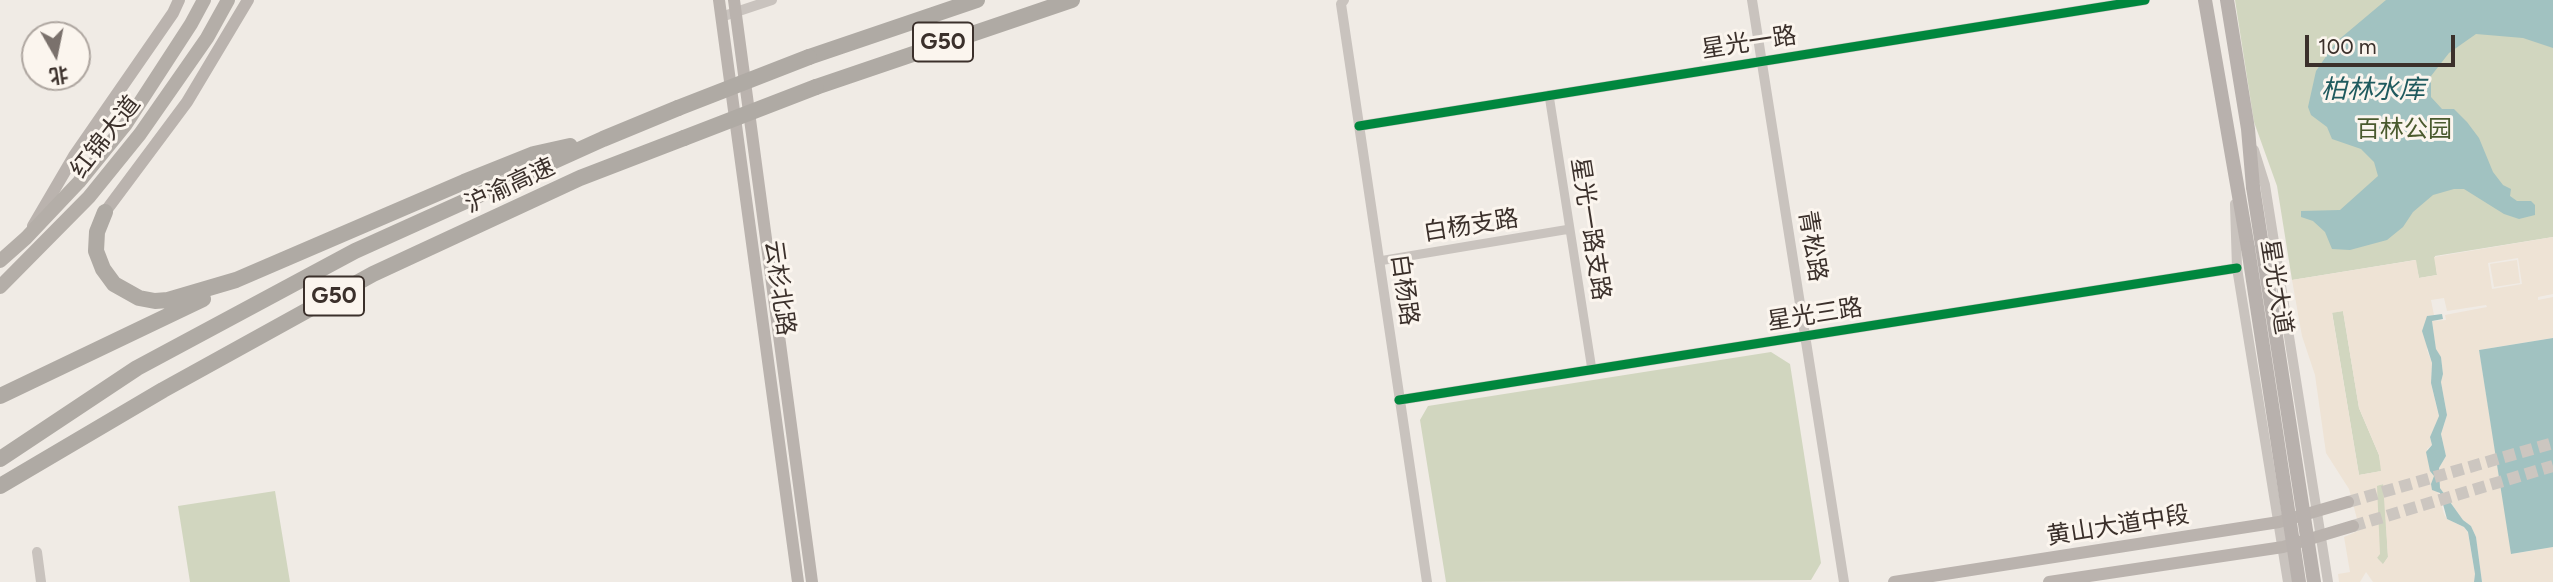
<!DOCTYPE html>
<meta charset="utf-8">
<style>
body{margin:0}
#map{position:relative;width:2553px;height:582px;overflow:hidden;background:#f0ebe5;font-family:Figtree,"Noto Sans SC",sans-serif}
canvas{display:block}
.north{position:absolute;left:21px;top:21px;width:70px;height:70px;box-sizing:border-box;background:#fbf5ee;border:2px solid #aea6a0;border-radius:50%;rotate:171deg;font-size:19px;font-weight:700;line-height:28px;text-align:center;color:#3b302b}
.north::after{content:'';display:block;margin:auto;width:24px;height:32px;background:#7a716c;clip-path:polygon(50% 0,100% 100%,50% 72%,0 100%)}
.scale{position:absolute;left:2305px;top:35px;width:150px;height:32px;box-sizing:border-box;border:4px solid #3b302b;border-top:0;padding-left:9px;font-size:21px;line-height:24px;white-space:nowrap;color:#3b302b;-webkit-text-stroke:5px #fbf5ee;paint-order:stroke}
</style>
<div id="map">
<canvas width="2553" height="582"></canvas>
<div class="north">北</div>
<div class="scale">100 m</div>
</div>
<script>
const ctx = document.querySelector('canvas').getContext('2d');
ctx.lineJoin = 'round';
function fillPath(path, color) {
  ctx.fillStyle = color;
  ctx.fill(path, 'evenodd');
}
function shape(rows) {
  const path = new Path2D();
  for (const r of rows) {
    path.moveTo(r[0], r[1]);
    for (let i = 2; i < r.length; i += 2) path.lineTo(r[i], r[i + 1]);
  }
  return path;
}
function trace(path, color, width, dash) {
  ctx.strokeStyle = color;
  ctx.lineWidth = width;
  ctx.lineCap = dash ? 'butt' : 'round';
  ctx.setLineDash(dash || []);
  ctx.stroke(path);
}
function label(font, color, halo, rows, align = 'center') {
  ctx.font = font + ' Figtree,"Noto Sans SC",sans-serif';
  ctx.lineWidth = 6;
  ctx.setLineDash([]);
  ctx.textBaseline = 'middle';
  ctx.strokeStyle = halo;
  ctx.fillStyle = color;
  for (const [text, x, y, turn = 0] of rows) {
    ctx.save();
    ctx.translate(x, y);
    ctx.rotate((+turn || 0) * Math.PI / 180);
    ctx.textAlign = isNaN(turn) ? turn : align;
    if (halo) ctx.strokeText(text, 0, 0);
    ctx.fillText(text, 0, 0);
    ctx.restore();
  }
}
const green = shape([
 [2235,0,2553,0,2553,237,2435,256,2437,275,2419,278,2415,260,2292,280,2277,186,2254,122],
 [2343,311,2359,408,2379,455,2382,471,2359,475,2332,312],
 [1771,352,1790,364,1821,563,1811,580,1446,582,1420,420,1428,406],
 [2384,484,2388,557,2383,565,2377,558,2377,485],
 [275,491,290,582,190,582,178,506]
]);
const plaza = shape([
 [2553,237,2553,294,2538,297,2538,300,2553,297,2553,338,2479,350,2512,554,2553,547,2553,582,2482,582,2476,537,2471,526,2463,520,2440,488,2439,468,2446,456,2441,434,2447,415,2441,382,2443,374,2441,357,2436,350,2432,321,2446,320,2445,315,2487,307,2486,305,2447,311,2444,298,2431,300,2434,315,2427,316,2427,350,2432,363,2431,383,2439,417,2430,437,2432,445,2427,449,2444,514,2447,519,2464,527,2468,533,2475,574,2474,582,2373,582,2366,572,2360,582,2339,582,2338,574,2350,572,2344,537,2360,530,2349,489,2326,453,2315,375,2302,336,2292,280,2416,260,2419,278,2437,275,2434,257],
 [2518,258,2522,284,2492,289,2488,263],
 [2343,311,2359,408,2379,455,2381,471,2359,475,2332,313],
 [2383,484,2388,557,2383,564,2377,558,2380,554,2377,486],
 [2517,260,2520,283,2494,287,2490,264]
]);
const water = shape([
 [2386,0,2553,0,2553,48,2523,38,2476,34,2449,53,2431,76,2431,97,2442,109,2454,109,2467,122,2479,138,2493,172,2503,185,2511,189,2510,196,2517,201,2531,201,2535,205,2535,215,2519,219,2504,214,2464,189,2454,189,2433,195,2413,212,2403,227,2387,240,2350,250,2332,249,2325,232,2313,221,2301,217,2301,211,2340,210,2378,176,2374,162,2361,149,2332,139,2327,127,2311,115,2308,107,2316,71,2336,42],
 [2442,314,2443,319,2432,321,2436,349,2441,357,2443,374,2441,382,2447,415,2441,434,2446,456,2439,468,2440,488,2463,520,2471,526,2476,537,2482,582,2474,582,2475,574,2468,532,2464,527,2447,519,2440,493,2432,490,2431,484,2434,476,2430,471,2426,452,2432,445,2430,437,2439,416,2431,383,2432,363,2422,331,2427,316],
 [2553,338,2553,547,2511,554,2479,350]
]);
const secondaryTunnel = shape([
 [2348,502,2553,443],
 [2353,526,2553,466]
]);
const minor = shape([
 [1549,95,1592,370],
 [1379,261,1570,229]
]);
const tertiary = shape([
 [1344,0,1341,4,1427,582],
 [1752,0,1844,582],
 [721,17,772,0],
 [1359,126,2145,0],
 [2254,150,2265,185,2328,582],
 [2235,204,2237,268,2288,582],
 [1399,400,2237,268],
 [37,552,41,582]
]);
const secondary = shape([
 [719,0,798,582],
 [734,0,812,582],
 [105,212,187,102,248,0],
 [33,226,74,156,173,13,179,0],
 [1894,582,2279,522,2348,502],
 [2049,582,2283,547,2353,526]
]);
const primary = shape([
 [2205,0,2248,248],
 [2227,0,2248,129,2253,187]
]);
const trunk = shape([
 [0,261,26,238,79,182,126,124,191,24,204,0],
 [0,287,89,197,140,134,207,38,228,0]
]);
const motorway = shape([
 [809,57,977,0],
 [816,87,1072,0],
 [105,212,97,232,96,251,103,269,114,284,139,298,155,301,168,300,236,280,464,182,534,154,570,146],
 [0,396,203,299],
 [0,459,137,368,355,251,603,139,678,108],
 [0,486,163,390,373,274,580,178,684,138]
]);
const primaryBridge = shape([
 [2253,187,2314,582],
 [2248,248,2299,582]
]);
const motorwayBridge = shape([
 [678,108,809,57],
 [684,138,816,87]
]);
const cycleway = shape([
 [1359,126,2145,0],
 [1399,400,2237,268]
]);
const shields = [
 [943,42,60],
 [334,296,60]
];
const shieldNames = [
 ["G50",943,42],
 ["G50",334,296]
];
const streetNames = [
 ["星光一路",1749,43,-9],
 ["红锦大道",106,137,-52],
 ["沪渝高速",510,186,-25],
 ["白杨支路",1471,226,-9],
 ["星光一路支路",1590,229,81],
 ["青松路",1812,246,81],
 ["星光大道",2276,287,81],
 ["云杉北路",779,288,82],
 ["白杨路",1404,290,82],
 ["星光三路",1815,315,-9],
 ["黄山大道中段",2118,526,-9]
];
const parkNames = [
 ["百林公园",2404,130]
];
const waterNames = [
 ["柏林水库",2373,90]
];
fillPath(green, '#d1d6bf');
fillPath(plaza, '#eee3d5');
fillPath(water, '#a1c2c1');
trace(secondaryTunnel, '#ccc6c0', 12, [12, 6]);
trace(minor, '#c9c3be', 9);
trace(tertiary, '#c9c3be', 10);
trace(secondary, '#bab3ae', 12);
trace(primary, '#b8b1ad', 14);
trace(trunk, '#b4aea8', 14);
trace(motorway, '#afaaa4', 16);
trace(primaryBridge, '#b8b1ad', 14);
trace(motorwayBridge, '#afaaa4', 16);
trace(cycleway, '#00873e', 9);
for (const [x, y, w] of shields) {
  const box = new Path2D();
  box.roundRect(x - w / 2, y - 19.5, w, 39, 5);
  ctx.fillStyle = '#fbf5ee';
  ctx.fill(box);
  trace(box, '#3b302b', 2);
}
label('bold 23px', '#3b302b', null, shieldNames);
label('24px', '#3b302b', '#fbf5ee', streetNames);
label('24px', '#4a5a2e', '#fbf5ee', parkNames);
label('italic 26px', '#1f5a5e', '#fbf5ee', waterNames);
</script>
